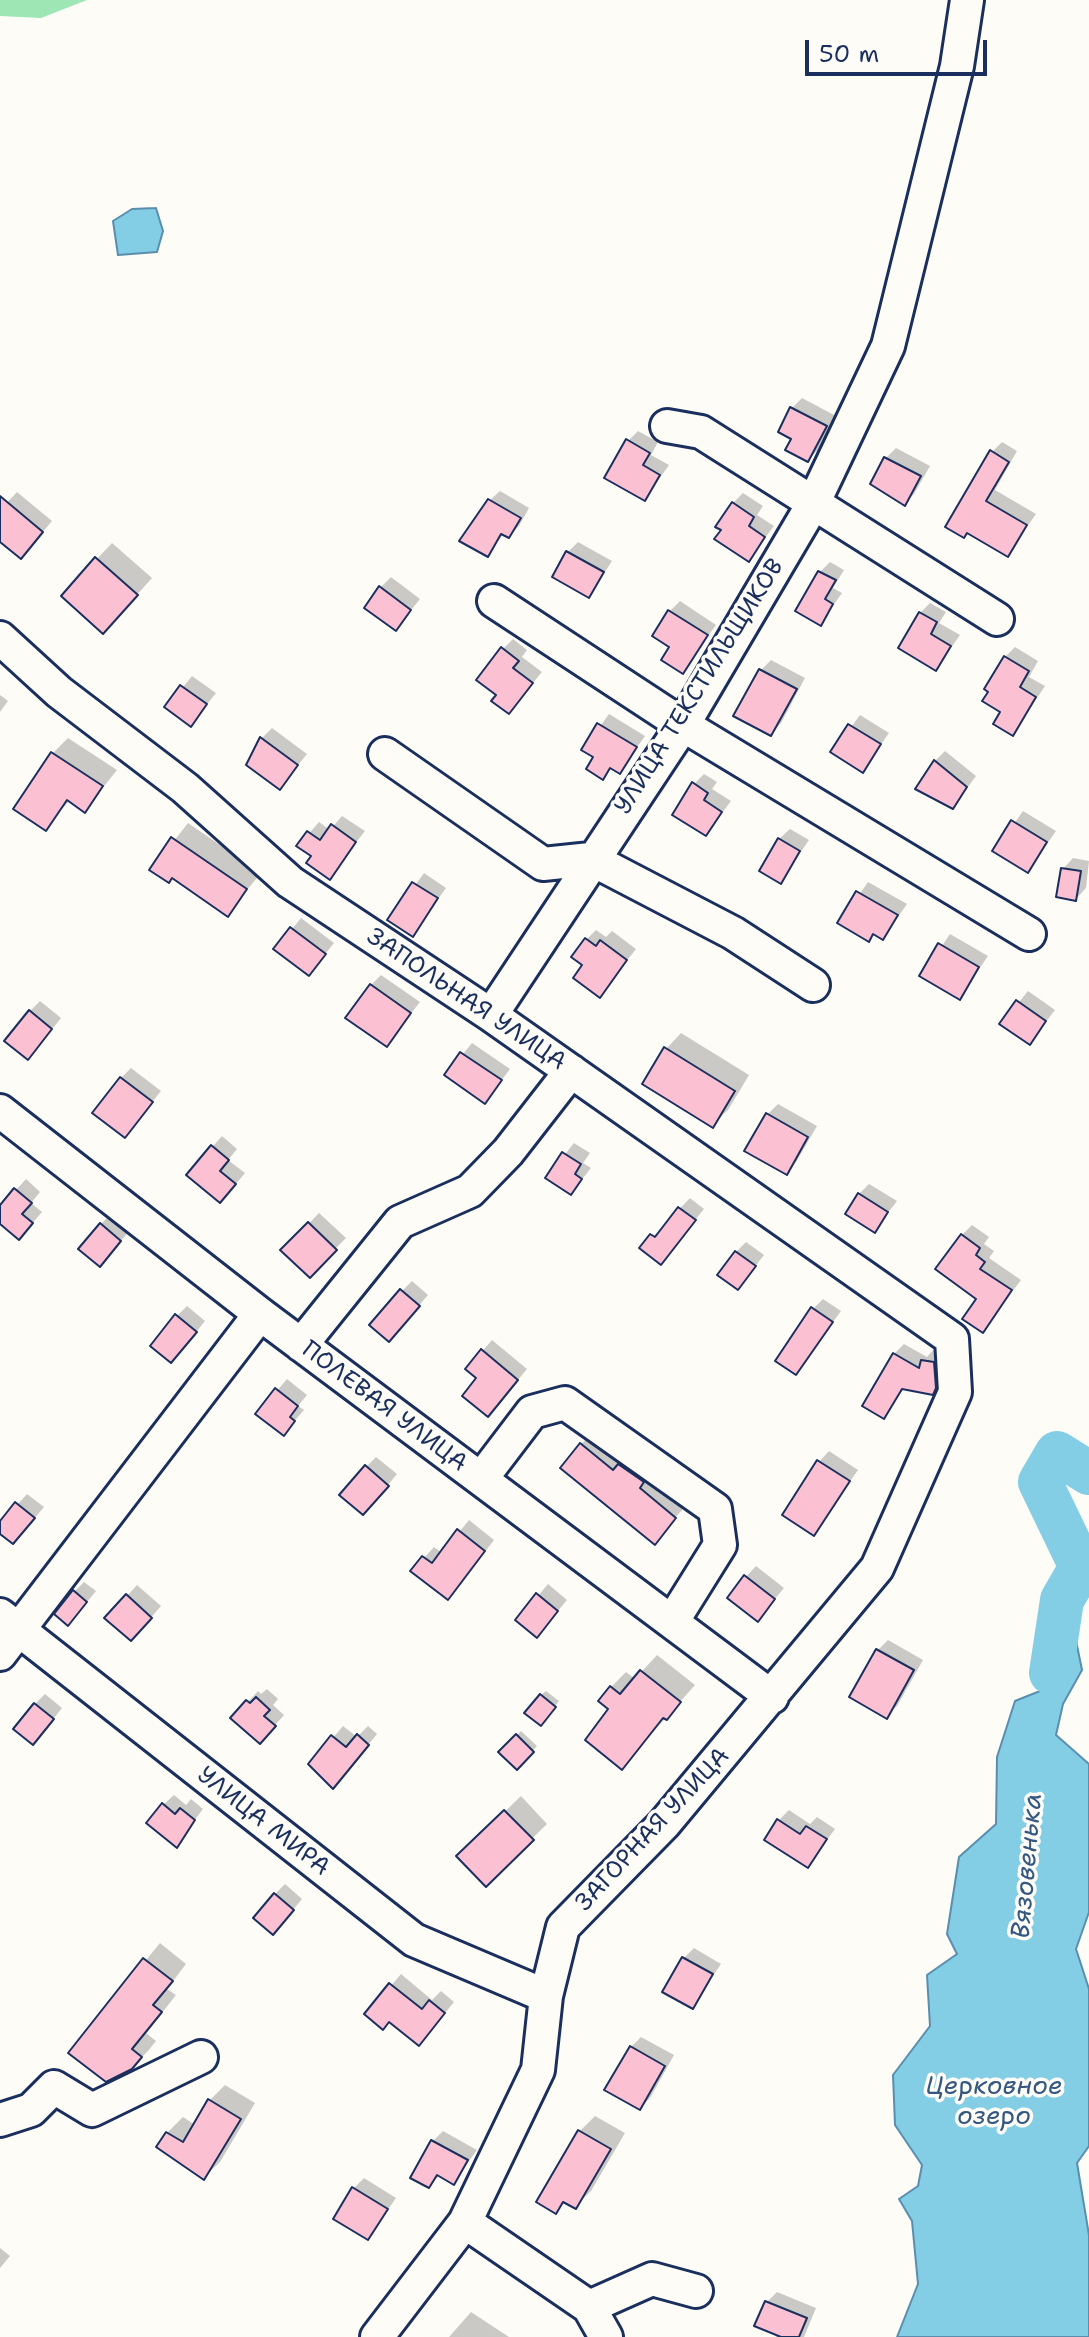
<!DOCTYPE html>
<meta charset="utf-8">
<style>
body{margin:0}
#map{position:relative;width:1089px;height:2337px;overflow:hidden;background:#fdfcf7;font-family:"Shantell Sans",sans-serif}
canvas{display:block}
.scale{position:absolute;left:805px;top:40px;width:182px;height:36px;box-sizing:border-box;border:4px solid #1b2f5e;border-top:0;padding-left:10px;font-size:24px;line-height:28px;white-space:nowrap;color:#1b2f5e;-webkit-text-stroke:6px #fdfcf7;paint-order:stroke}
</style>
<div id="map">
<canvas width="1089" height="2337"></canvas>
<div class="scale">50 m</div>
</div>
<script>
const ctx = document.querySelector('canvas').getContext('2d');
ctx.lineJoin = 'round';
function fillPath(path, color) {
  ctx.fillStyle = color;
  ctx.fill(path, 'evenodd');
}
function shape(rows) {
  const path = new Path2D();
  for (const r of rows) {
    path.moveTo(r[0], r[1]);
    for (let i = 2; i < r.length; i += 2) path.lineTo(r[i], r[i + 1]);
  }
  return path;
}
function trace(path, color, width, dash) {
  ctx.strokeStyle = color;
  ctx.lineWidth = width;
  ctx.lineCap = dash ? 'butt' : 'round';
  ctx.setLineDash(dash || []);
  ctx.stroke(path);
}
function label(font, color, halo, rows, align = 'center') {
  ctx.font = font + ' "Shantell Sans",sans-serif';
  ctx.lineWidth = 7;
  ctx.setLineDash([]);
  ctx.textBaseline = 'middle';
  ctx.strokeStyle = halo;
  ctx.fillStyle = color;
  for (const [text, x, y, turn = 0] of rows) {
    ctx.save();
    ctx.translate(x, y);
    ctx.rotate((+turn || 0) * Math.PI / 180);
    ctx.textAlign = isNaN(turn) ? turn : align;
    if (halo) ctx.strokeText(text, 0, 0);
    ctx.fillText(text, 0, 0);
    ctx.restore();
  }
}
const green = shape([
 [0,0,87,0,41,18,0,16]
]);
const water = shape([
 [156,208,163,231,157,252,118,255,113,221,132,209,156,208],
 [1051,1612,1071,1616,1082,1670,1063,1704,1056,1735,1089,1764,1089,1912,1076,1949,1089,1989,1089,2146,1077,2163,1089,2235,1089,2337,897,2337,918,2284,912,2221,899,2199,918,2186,922,2165,895,2125,893,2075,930,2026,927,1975,957,1954,947,1934,959,1857,996,1824,997,1757,1015,1701,1040,1691,1051,1612]
]);
const shadow = shape([
 [802,398,836,416,818,450,808,460,794,439,792,408],
 [638,431,658,442,651,455,669,465,645,499,628,441],
 [1002,442,1017,451,995,490,1036,514,1007,555,968,531,992,452],
 [896,448,930,466,914,494,904,504,888,496,886,458],
 [500,491,529,508,519,526,509,536,504,533,488,555,489,501],
 [17,492,52,521,31,546,0,539,0,510],
 [743,493,763,506,757,515,774,526,749,559,733,503],
 [578,542,612,561,589,596,567,553],
 [112,543,152,578,118,616,63,595],
 [830,562,844,570,833,588,842,593,821,623,798,611,820,572],
 [391,577,420,599,396,629,381,587],
 [680,601,716,625,682,671,672,647,670,611],
 [930,603,946,612,939,623,960,635,936,669,920,613],
 [513,639,527,650,522,657,542,672,509,712,503,649],
 [1015,647,1038,661,1029,677,1045,686,1013,734,1003,711,1005,657],
 [771,660,805,678,781,723,771,734,761,670],
 [192,676,216,693,191,724,167,707],
 [0,695,8,701,0,712],
 [609,714,645,736,620,771,613,767,603,777,596,757,584,749],
 [860,715,889,733,863,770,833,752],
 [272,728,307,754,280,787,248,764,262,738],
 [68,738,117,770,85,810,70,800,45,828,16,809,53,753],
 [945,751,976,776,953,807,935,761],
 [704,774,717,782,712,789,731,801,706,834,694,784],
 [1023,811,1056,831,1028,871,995,851],
 [342,816,365,831,329,877,313,856,299,845,319,822,330,830],
 [188,823,261,873,227,914,173,876,152,869],
 [790,829,809,840,781,881,779,839],
 [1073,858,1089,861,1086,888,1076,899,1063,869],
 [424,873,446,888,413,934,390,920],
 [868,882,907,904,883,938,875,933,869,939,840,922],
 [301,918,334,943,309,974,276,949],
 [596,930,606,937,612,931,636,949,600,995,585,964,586,940],
 [950,934,988,956,960,997,922,975],
 [381,975,420,1002,386,1045,371,985],
 [1028,991,1055,1010,1030,1042,1002,1023],
 [40,1001,61,1018,38,1047,30,1011],
 [681,1033,749,1075,728,1110,712,1125,666,1049],
 [472,1043,510,1069,485,1102,446,1075],
 [131,1068,161,1091,125,1136,121,1078],
 [778,1104,817,1126,796,1162,786,1172,768,1114],
 [222,1136,237,1149,228,1160,245,1173,230,1191,188,1175],
 [574,1143,590,1153,583,1163,591,1168,571,1193,547,1177],
 [26,1179,40,1192,31,1203,42,1212,29,1227,0,1221,0,1208],
 [869,1184,897,1201,875,1230,859,1194],
 [690,1198,704,1209,661,1262,642,1248],
 [319,1213,346,1238,309,1275,283,1250],
 [111,1214,130,1230,110,1254,101,1224],
 [972,1225,989,1237,984,1244,994,1251,989,1258,1021,1280,983,1330,979,1298,962,1235],
 [746,1242,764,1255,738,1288,736,1252],
 [412,1281,428,1295,398,1330,402,1291],
 [823,1299,841,1311,796,1373,813,1309],
 [187,1306,205,1321,181,1351,177,1316],
 [492,1340,527,1369,498,1404,467,1369],
 [904,1344,927,1357,933,1350,944,1352,943,1382,932,1392,905,1387,884,1416,894,1354],
 [287,1379,307,1395,298,1406,304,1410,284,1433,258,1413],
 [597,1429,690,1501,654,1542,581,1444],
 [829,1451,858,1470,814,1533,819,1462],
 [376,1457,397,1474,373,1503,366,1467],
 [27,1494,44,1507,23,1532,0,1531,0,1524],
 [469,1520,494,1540,458,1587,413,1570,434,1547,442,1553],
 [756,1566,784,1588,758,1619,746,1577],
 [84,1582,96,1591,78,1613,74,1592],
 [548,1584,567,1600,546,1625,518,1620],
 [137,1585,161,1606,141,1629,127,1596],
 [888,1640,923,1660,897,1706,886,1716,878,1650],
 [657,1655,695,1685,622,1767,611,1709,611,1687,626,1672,635,1679],
 [267,1689,278,1699,273,1705,284,1715,269,1732,233,1718,258,1691,261,1694],
 [546,1691,559,1701,545,1719,541,1695],
 [45,1694,62,1708,43,1732,35,1704],
 [343,1726,357,1737,368,1726,377,1734,343,1776,311,1764],
 [521,1731,537,1746,517,1767,501,1752],
 [174,1795,186,1805,191,1799,203,1809,176,1845,163,1805],
 [521,1796,547,1824,486,1884,459,1856],
 [789,1810,810,1824,817,1817,835,1829,808,1865,779,1820],
 [285,1884,302,1899,283,1922,275,1894],
 [160,1943,186,1964,167,1989,176,1995,146,2033,156,2041,148,2051,131,2068,71,2052],
 [694,1948,721,1964,692,2007,684,1958],
 [401,1974,432,2000,441,1991,454,2002,429,2033,367,2014],
 [641,2037,674,2055,650,2098,640,2108,631,2047],
 [225,2085,255,2103,220,2162,204,2177,167,2133,183,2117,195,2125,209,2101],
 [595,2116,625,2133,591,2191,575,2207,566,2201,555,2212,580,2131],
 [443,2131,477,2150,454,2182,440,2175,429,2186,433,2141],
 [364,2178,396,2198,368,2238,354,2188],
 [0,2248,10,2256,0,2268],
 [777,2292,816,2308,804,2337,776,2337,767,2302],
 [471,2312,509,2337,449,2337]
]);
const river = shape([
 [1051,1673,1062,1600,1081,1567,1040,1482,1057,1453,1089,1473]
]);
const building = shape([
 [790,407,827,426,808,462,785,450,791,439,778,432,790,407],
 [626,439,650,453,643,465,660,475,645,501,604,478,626,439],
 [990,450,1009,462,986,501,1027,525,1008,557,967,533,964,538,945,527,990,450],
 [884,457,921,476,905,506,870,484,884,457],
 [0,496,43,532,21,559,0,542,0,496],
 [488,499,521,518,509,538,501,534,488,557,459,541,488,499],
 [732,502,754,517,749,526,765,537,749,562,714,539,721,530,715,527,732,502],
 [566,551,604,572,589,598,552,577,566,551],
 [95,557,138,595,103,634,61,596,95,557],
 [818,571,836,580,825,599,833,604,821,626,795,611,818,571],
 [379,586,411,610,396,631,364,608,379,586],
 [668,610,708,635,683,674,661,660,669,647,652,636,668,610],
 [919,612,937,622,931,634,951,646,936,671,898,648,919,612],
 [501,647,519,661,513,668,533,683,509,714,491,701,496,695,476,680,501,647],
 [1004,656,1029,671,1020,687,1036,697,1013,736,993,724,1000,712,982,701,988,692,984,689,1004,656],
 [759,669,797,689,771,736,733,716,759,669],
 [180,685,207,704,191,727,164,707,180,685],
 [597,723,637,747,620,774,610,768,603,780,586,769,593,757,581,750,597,723],
 [848,724,881,744,863,773,830,752,848,724],
 [260,737,298,765,280,790,246,765,260,737],
 [51,752,103,786,85,813,67,800,46,831,13,809,51,752],
 [934,760,967,787,953,809,915,789,934,760],
 [692,782,708,793,704,800,722,812,706,836,672,815,692,782],
 [1011,820,1047,842,1028,873,992,851,1011,820],
 [331,824,356,842,330,880,306,863,311,856,296,846,307,831,320,840,331,824],
 [171,837,247,889,228,917,172,878,169,883,149,870,171,837],
 [778,838,800,851,781,884,759,871,778,838],
 [1061,868,1081,871,1076,901,1056,897,1061,868],
 [412,882,438,898,413,937,387,920,412,882],
 [856,891,898,915,883,940,873,934,869,942,837,923,856,891],
 [290,927,326,954,309,976,273,949,290,927],
 [585,938,596,946,600,940,627,960,600,998,573,978,582,965,571,957,585,938],
 [938,943,979,967,960,1000,919,976,938,943],
 [370,984,411,1013,387,1047,345,1018,370,984],
 [1016,1000,1046,1021,1030,1045,999,1024,1016,1000],
 [29,1010,52,1029,28,1060,4,1041,29,1010],
 [664,1047,735,1091,713,1128,642,1084,664,1047],
 [460,1052,502,1080,485,1104,444,1075,460,1052],
 [120,1077,153,1102,125,1138,92,1113,120,1077],
 [766,1113,808,1137,787,1175,744,1151,766,1113],
 [211,1145,229,1160,220,1171,236,1184,220,1203,186,1175,211,1145],
 [562,1152,581,1164,575,1174,582,1179,571,1195,545,1178,562,1152],
 [14,1188,32,1203,22,1214,33,1223,19,1240,0,1224,0,1205,14,1188],
 [858,1193,888,1212,875,1233,845,1214,858,1193],
 [678,1207,696,1220,661,1265,639,1248,650,1234,655,1237,678,1207],
 [308,1222,337,1250,310,1278,280,1250,308,1222],
 [100,1223,121,1241,100,1267,78,1249,100,1223],
 [961,1234,980,1248,976,1255,985,1262,980,1269,1012,1290,983,1333,962,1319,976,1299,935,1269,961,1234],
 [735,1251,756,1266,738,1290,717,1275,735,1251],
 [400,1289,420,1306,389,1342,369,1325,400,1289],
 [811,1307,833,1322,796,1375,775,1361,811,1307],
 [175,1314,197,1332,171,1363,150,1346,175,1314],
 [481,1349,518,1380,488,1417,462,1396,476,1378,465,1369,481,1349],
 [893,1353,919,1368,921,1360,934,1362,936,1388,933,1395,902,1389,884,1419,862,1406,893,1353],
 [275,1388,298,1406,290,1417,295,1421,284,1436,255,1414,275,1388],
 [580,1443,613,1470,618,1464,644,1482,640,1488,676,1518,655,1545,560,1468,580,1443],
 [817,1460,850,1481,814,1536,782,1515,817,1460],
 [365,1465,389,1486,363,1515,339,1495,365,1465],
 [15,1502,35,1518,13,1544,0,1534,0,1521,15,1502],
 [457,1529,485,1551,448,1600,410,1571,422,1556,432,1563,457,1529],
 [744,1575,775,1599,758,1622,727,1598,744,1575],
 [73,1590,87,1602,68,1626,54,1614,73,1590],
 [536,1593,558,1611,537,1638,515,1620,536,1593],
 [126,1594,152,1618,131,1641,104,1618,126,1594],
 [876,1649,914,1670,887,1719,849,1697,876,1649],
 [640,1670,681,1702,667,1720,663,1718,622,1770,585,1740,608,1709,598,1701,610,1686,620,1694,640,1670],
 [540,1694,556,1707,541,1726,524,1713,540,1694],
 [256,1697,270,1710,264,1716,276,1726,260,1744,230,1718,246,1700,250,1703,256,1697],
 [34,1703,54,1719,33,1745,13,1729,34,1703],
 [357,1734,369,1745,333,1789,308,1764,331,1735,346,1747,357,1734],
 [516,1734,534,1752,517,1770,498,1752,516,1734],
 [162,1803,175,1814,180,1808,195,1820,177,1848,146,1823,162,1803],
 [504,1810,534,1840,486,1887,456,1856,504,1810],
 [777,1819,800,1834,806,1826,827,1839,808,1868,764,1840,777,1819],
 [274,1893,294,1910,273,1935,253,1918,274,1893],
 [682,1957,713,1974,693,2009,662,1992,682,1957],
 [143,1958,173,1981,153,2005,162,2012,132,2049,142,2057,132,2069,106,2082,68,2053,143,1958],
 [389,1983,422,2009,429,2000,445,2013,419,2046,389,2022,383,2030,364,2014,389,1983],
 [630,2046,665,2066,640,2110,604,2090,630,2046],
 [208,2099,241,2119,204,2180,156,2147,166,2132,183,2142,208,2099],
 [578,2130,611,2149,576,2209,563,2202,556,2214,536,2202,578,2130],
 [431,2140,468,2160,454,2185,437,2175,429,2188,410,2178,431,2140],
 [352,2187,388,2209,368,2240,333,2219,352,2187],
 [765,2301,807,2318,799,2337,781,2337,754,2326,765,2301]
]);
const minor = shape([
 [667,426,701,432,997,619],
 [494,601,683,725,1029,934],
 [0,638,59,692,185,788,290,882,491,1015,952,1339,955,1392,877,1568,664,1824,563,1927,546,1996,538,2070,465,2222,377,2337],
 [385,754,543,864,591,859,733,933,813,985],
 [491,1015,683,725,813,504,888,346,957,66,967,0],
 [0,1111,260,1314,772,1697],
 [301,1345,400,1222,470,1191,508,1152,571,1071],
 [481,1479,532,1412,565,1403,715,1509,720,1545,672,1622],
 [0,1615,414,1940,546,1996],
 [0,1654,260,1314],
 [0,2120,31,2110,54,2087,92,2110,201,2057],
 [465,2222,589,2307,606,2337],
 [589,2307,652,2279,696,2291]
]);
const streetNames = [
 ["УЛИЦА ТЕКСТИЛЬЩИКОВ",700,687,-58],
 ["ЗАПОЛЬНАЯ УЛИЦА",466,1000,34],
 ["ПОЛЕВАЯ УЛИЦА",384,1407,37],
 ["УЛИЦА МИРА",263,1822,38],
 ["ЗАГОРНАЯ УЛИЦА",653,1830,-47]
];
const waterNames = [
 ["Вязовенька",1028,1866,-85],
 ["Церковное",994,2087],
 ["озеро",994,2117]
];
fillPath(green, '#9ee6b4');
fillPath(water, '#84cee5');
trace(water, '#5a8eaf', 2);
fillPath(shadow, '#0003');
trace(river, '#84cee5', 44);
fillPath(building, '#fbc1d2');
trace(building, '#1b2f5e', 2);
trace(minor, '#1b2f5e', 38);
trace(minor, '#fdfcf7', 32);
label('24px', '#1b2f5e', '#fdfcf7', streetNames);
label('italic 26px', '#355780', '#fdfcf7', waterNames);
</script>
